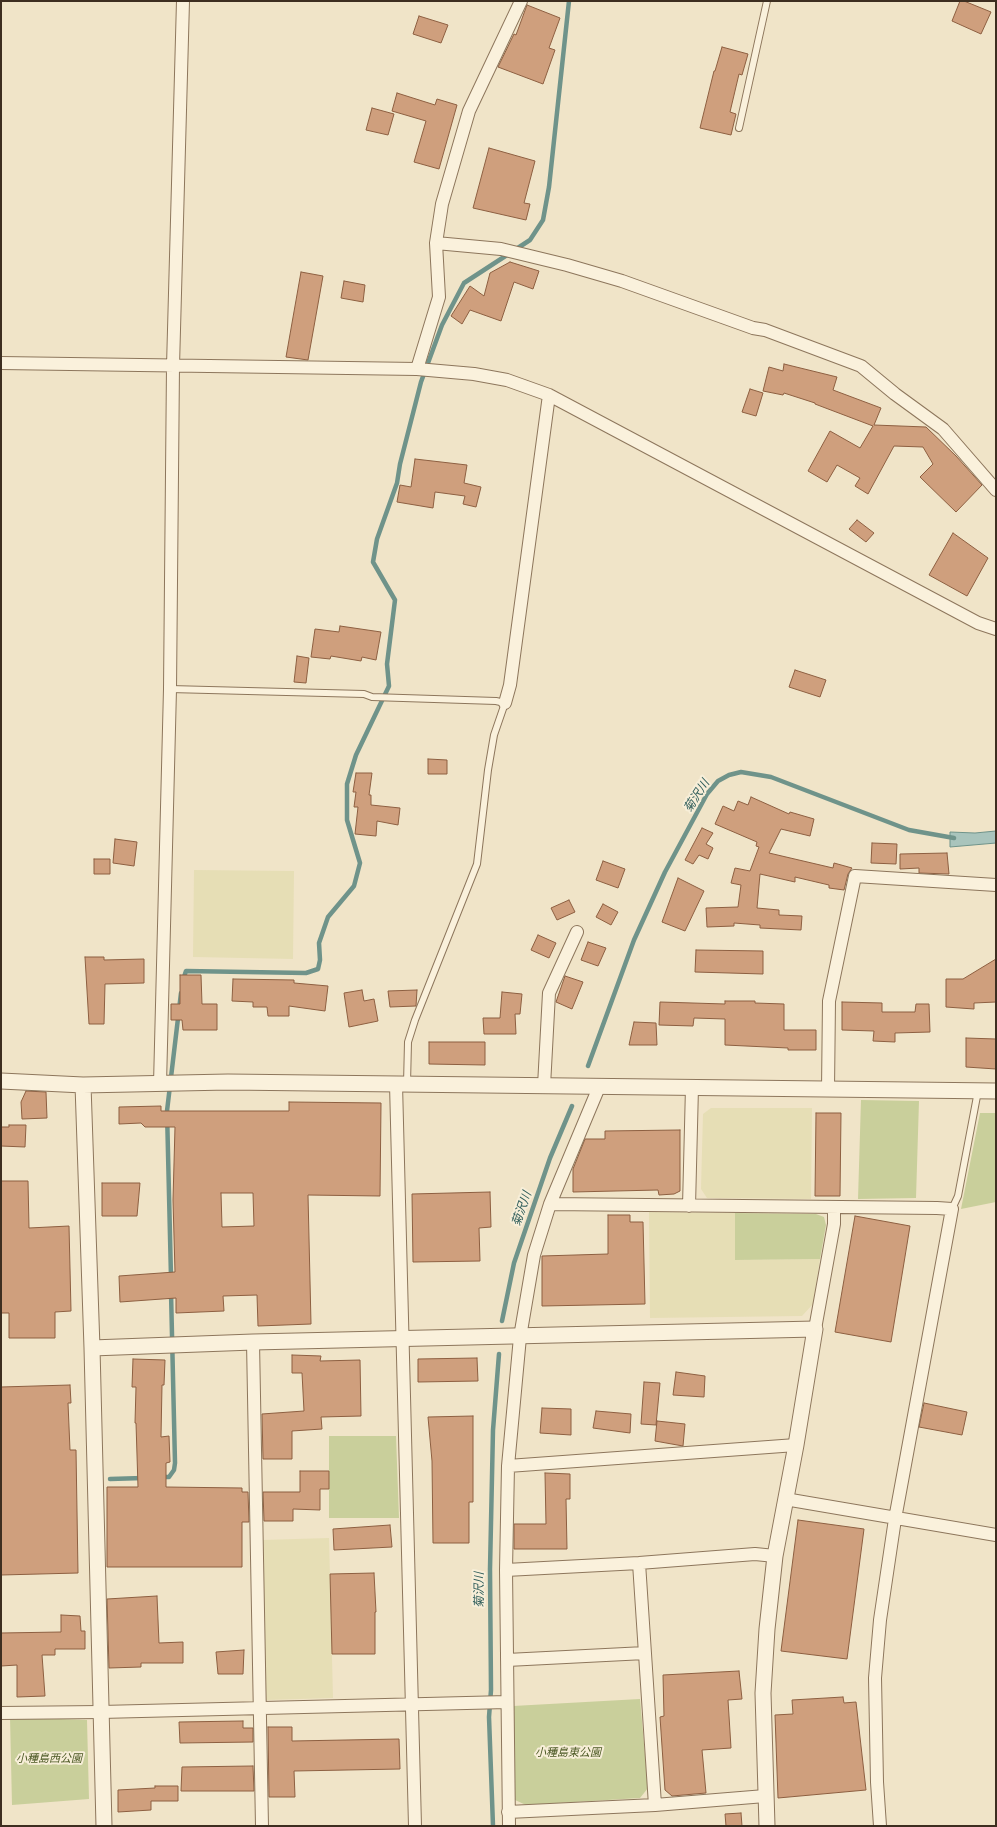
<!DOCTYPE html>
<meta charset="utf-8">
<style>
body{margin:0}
#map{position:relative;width:997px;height:1827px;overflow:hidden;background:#f0e4c8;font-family:"Libre Baskerville",serif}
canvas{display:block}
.frame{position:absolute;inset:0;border:2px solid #3d2e20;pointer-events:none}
</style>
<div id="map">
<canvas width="997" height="1827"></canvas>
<div class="frame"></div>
</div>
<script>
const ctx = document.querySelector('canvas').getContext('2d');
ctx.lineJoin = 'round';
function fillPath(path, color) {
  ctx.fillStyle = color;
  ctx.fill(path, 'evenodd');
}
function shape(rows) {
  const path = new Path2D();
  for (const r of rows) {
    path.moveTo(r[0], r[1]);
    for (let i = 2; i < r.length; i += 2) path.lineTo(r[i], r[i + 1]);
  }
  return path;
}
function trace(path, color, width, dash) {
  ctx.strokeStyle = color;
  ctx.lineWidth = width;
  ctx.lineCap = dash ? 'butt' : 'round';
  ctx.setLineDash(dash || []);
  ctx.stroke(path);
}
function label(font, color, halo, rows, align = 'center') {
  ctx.font = font + ' "Libre Baskerville","Noto Sans JP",serif';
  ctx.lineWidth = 4;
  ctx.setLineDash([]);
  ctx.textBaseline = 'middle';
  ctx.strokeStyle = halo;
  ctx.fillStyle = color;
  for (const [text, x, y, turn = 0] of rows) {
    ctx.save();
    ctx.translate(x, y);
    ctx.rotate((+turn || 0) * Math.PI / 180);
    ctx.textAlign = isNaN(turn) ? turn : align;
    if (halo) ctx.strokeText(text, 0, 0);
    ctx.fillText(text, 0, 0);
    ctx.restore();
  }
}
const farmland = shape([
 [194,870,294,871,293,959,193,957],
 [711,1108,812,1108,811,1199,707,1198,701,1189,703,1114],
 [649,1212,735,1213,736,1260,820,1259,813,1304,802,1316,650,1318],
 [329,1538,333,1698,266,1700,262,1540]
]);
const green = shape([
 [861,1100,919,1101,916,1198,858,1199],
 [980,1113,996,1113,996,1202,961,1209],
 [735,1213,816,1214,824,1217,826,1225,820,1259,735,1260],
 [329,1436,396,1436,399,1518,329,1518],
 [640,1699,648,1788,640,1798,526,1805,515,1800,513,1706],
 [10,1717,87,1720,89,1799,12,1805]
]);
const water = shape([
 [996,831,996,843,950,847,950,832,975,833,996,831]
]);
const stream = shape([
 [183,980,186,971,306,973,318,969,320,960,319,943,328,917,354,886,360,863,347,820,347,784,356,755,389,686,387,664,395,600,373,562,377,539,397,483,400,464,421,382,442,325,464,283,530,240,543,220,549,187,569,1],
 [588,1066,634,940,665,872,707,794,718,781,729,775,741,772,771,777,909,830,954,838],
 [171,1277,167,1111,181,993],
 [502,1321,514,1263,550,1158,572,1106],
 [161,1477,169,1477,174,1470,175,1463,171,1292],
 [110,1479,143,1478],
 [493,1826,489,1717,491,1690,490,1569,493,1430,499,1354]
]);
const building = shape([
 [960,1,964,1,991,12,981,34,952,21,960,1],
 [527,5,560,18,549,48,555,50,543,84,498,67,514,34,516,35,527,5],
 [419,16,448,25,441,43,413,34,419,16],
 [722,47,748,54,742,75,739,74,730,112,736,114,731,135,700,128,714,71,715,71,722,47],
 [397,93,435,105,437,99,457,105,439,169,414,162,426,121,392,111,397,93],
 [372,108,394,114,388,135,366,130,372,108],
 [489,148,535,161,524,203,530,204,526,220,473,208,489,148],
 [510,262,539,271,533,289,514,282,501,321,470,310,462,324,451,316,470,286,484,296,490,273,510,262],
 [301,272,323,276,308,360,286,357,301,272],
 [344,281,365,285,363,302,341,298,344,281],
 [784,364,837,377,833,390,881,408,874,425,926,427,956,456,982,485,956,512,920,477,933,464,923,447,894,446,868,494,855,486,860,478,837,465,827,482,808,471,830,431,860,448,873,426,815,404,815,403,784,393,783,395,763,391,769,367,783,371,784,364],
 [750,389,763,393,756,416,742,412,750,389],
 [415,459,467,465,464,483,481,487,476,507,463,504,465,496,435,492,433,508,397,502,400,485,411,487,415,459],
 [857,520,874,533,866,542,849,529,857,520],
 [953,533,988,558,967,596,929,575,953,533],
 [340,626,381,632,376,660,362,657,361,661,331,656,330,659,311,657,315,629,339,632,340,626],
 [297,656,309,658,306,683,294,682,297,656],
 [795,670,826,680,820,697,789,687,795,670],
 [428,759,447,760,447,774,428,774,428,759],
 [356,773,372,773,369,795,371,795,371,805,400,808,398,825,377,821,376,836,355,834,358,807,354,807,356,792,353,792,356,773],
 [751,797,789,814,790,812,814,819,810,836,781,829,769,853,833,868,834,863,852,868,848,874,844,890,829,888,829,885,795,877,795,882,760,874,757,908,779,910,779,915,802,916,801,930,760,928,760,925,734,923,734,926,707,927,706,908,738,907,741,885,731,883,735,868,750,871,759,847,756,846,757,842,715,824,723,806,734,811,738,801,748,805,751,797],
 [702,828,713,833,706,844,713,848,708,859,699,855,693,864,685,860,702,828],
 [115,839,137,842,134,866,113,863,115,839],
 [872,843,897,844,896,864,871,863,872,843],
 [947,853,949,874,919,873,919,868,900,869,900,854,947,853],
 [94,859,110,859,110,874,94,874,94,859],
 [603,861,625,869,618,888,596,880,603,861],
 [678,878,704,891,685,931,662,922,678,878],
 [569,900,575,912,557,920,551,908,569,900],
 [603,904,618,912,611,925,596,917,603,904],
 [538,935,556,943,549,958,531,950,538,935],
 [588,942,606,948,598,966,581,960,588,942],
 [696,950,763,951,763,974,695,972,696,950],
 [85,957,104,957,104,960,144,959,144,983,105,984,104,1024,89,1024,85,957],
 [996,959,996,1002,974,1003,974,1009,946,1007,946,979,963,979,996,959],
 [180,975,201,975,202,1004,217,1004,217,1030,183,1030,182,1020,171,1020,171,1004,180,1004,180,975],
 [565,976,583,982,572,1009,556,1002,565,976],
 [233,979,294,980,294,983,328,986,325,1011,289,1006,289,1016,268,1016,267,1007,253,1007,253,1002,232,1001,233,979],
 [362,990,364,1001,374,999,378,1021,349,1027,344,993,362,990],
 [417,990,416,1006,390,1007,388,991,417,990],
 [502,992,522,994,520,1014,515,1014,516,1034,484,1034,483,1018,500,1018,502,992],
 [725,1001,755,1001,755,1003,784,1004,784,1030,816,1030,816,1050,788,1050,788,1048,725,1045,725,1019,694,1018,693,1026,659,1025,660,1002,725,1004,725,1001],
 [842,1002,882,1003,882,1012,915,1012,916,1004,929,1004,930,1032,895,1033,895,1042,873,1041,874,1031,842,1030,842,1002],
 [634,1022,656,1023,657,1045,629,1045,634,1022],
 [966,1038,996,1039,996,1069,966,1067,966,1038],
 [429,1042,485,1042,485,1065,429,1064,429,1042],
 [26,1091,46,1092,47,1118,22,1119,21,1102,26,1091],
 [289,1102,381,1103,380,1196,308,1195,311,1324,258,1326,257,1295,223,1296,224,1311,176,1313,176,1298,120,1302,119,1276,175,1272,173,1200,175,1127,145,1127,141,1123,119,1124,119,1107,161,1106,161,1111,289,1111,289,1102],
 [221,1193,253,1193,254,1226,222,1227,221,1193],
 [816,1113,841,1113,840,1196,815,1196,816,1113],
 [9,1125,26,1125,25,1147,1,1146,1,1127,9,1127,9,1125],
 [680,1130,680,1191,674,1194,659,1195,658,1190,573,1192,573,1169,585,1139,605,1139,605,1131,680,1130],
 [1,1181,28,1181,29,1228,69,1226,71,1311,55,1312,55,1338,9,1338,9,1313,1,1313,1,1181],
 [102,1183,140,1183,137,1216,102,1216,102,1183],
 [490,1192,491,1227,479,1228,480,1261,413,1262,412,1194,490,1192],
 [608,1215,630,1215,630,1222,643,1222,645,1304,542,1306,542,1256,608,1254,608,1215],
 [855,1216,910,1226,891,1342,835,1332,855,1216],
 [292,1355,321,1356,320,1361,360,1360,361,1416,321,1417,322,1429,292,1431,292,1459,263,1459,262,1414,304,1411,302,1373,292,1373,292,1355],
 [477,1358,478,1381,418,1382,418,1359,477,1358],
 [133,1359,165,1360,164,1385,162,1385,161,1437,169,1436,170,1462,166,1463,166,1487,242,1488,242,1492,248,1492,249,1522,242,1522,242,1567,107,1567,107,1487,138,1487,136,1423,135,1423,136,1387,132,1387,133,1359],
 [676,1372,705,1376,704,1397,673,1395,676,1372],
 [644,1382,660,1383,656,1425,641,1424,644,1382],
 [70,1385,71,1403,68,1403,70,1450,76,1450,78,1573,1,1575,1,1387,70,1385],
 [924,1403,967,1412,962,1435,919,1427,924,1403],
 [542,1408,571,1409,571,1435,540,1433,542,1408],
 [596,1411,631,1414,630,1433,593,1428,596,1411],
 [473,1416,473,1502,469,1502,469,1543,433,1543,432,1461,428,1417,473,1416],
 [657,1421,685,1424,683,1446,655,1441,657,1421],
 [300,1471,329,1471,329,1489,320,1489,320,1510,293,1509,293,1521,264,1521,263,1492,300,1492,300,1471],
 [545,1473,570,1474,570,1499,566,1499,567,1549,514,1549,514,1524,546,1524,545,1473],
 [798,1520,864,1529,847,1659,781,1651,798,1520],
 [390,1525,392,1547,334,1550,333,1529,390,1525],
 [374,1573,376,1612,375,1612,375,1654,332,1654,330,1574,374,1573],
 [157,1596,159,1643,183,1642,183,1663,141,1663,141,1667,109,1668,107,1599,157,1596],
 [61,1615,80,1616,81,1631,85,1631,85,1649,55,1649,55,1655,42,1655,45,1696,17,1697,17,1665,1,1666,1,1633,61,1632,61,1615],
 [244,1650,243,1674,218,1674,216,1652,244,1650],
 [739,1671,742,1699,728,1700,731,1748,702,1750,706,1793,672,1796,665,1790,663,1761,660,1717,664,1716,663,1675,739,1671],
 [843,1697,844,1703,856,1702,866,1790,778,1798,775,1715,793,1714,792,1700,843,1697],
 [243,1721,243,1728,253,1728,253,1742,180,1743,179,1722,243,1721],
 [268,1727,292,1727,292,1741,399,1739,400,1769,294,1771,295,1797,269,1797,268,1727],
 [253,1766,254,1791,181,1791,182,1767,253,1766],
 [155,1786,178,1786,178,1801,151,1801,151,1810,118,1812,118,1790,155,1788,155,1786],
 [741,1813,742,1826,726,1826,725,1814,741,1813]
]);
const service = shape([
 [739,128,767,1],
 [170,689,364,694,372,697,496,701,505,703,494,735,488,770,477,864,415,1020,408,1042,407,1084],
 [952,1209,958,1196,978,1091]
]);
const minor = shape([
 [436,243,501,249,567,265,622,281,753,328,765,330,861,366,895,394,943,429,996,490],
 [1,363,417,369,474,374,507,380,549,395,978,623,996,629],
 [417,369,439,297,436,243,442,204,469,111,521,1],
 [505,703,510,685,549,395],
 [160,1084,170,689,173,366,183,1],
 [396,1084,415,1826],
 [544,1086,549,993,577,932],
 [828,1089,829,1001,855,876,996,885],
 [550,1204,937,1208,952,1209,895,1519,880,1620,875,1678,877,1782,880,1826],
 [689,1206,692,1087],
 [815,1329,834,1224,834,1207],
 [253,1342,262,1826],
 [508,1466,796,1445],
 [785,1499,996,1535],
 [639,1563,655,1805],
 [506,1570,639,1563,755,1554,775,1556],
 [507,1660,645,1653],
 [1,1713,101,1712,507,1702],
 [508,1812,655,1805,765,1796],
 [509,1826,506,1570,508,1466,520,1337,534,1255,550,1204,599,1087]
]);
const tertiary = shape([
 [1,1081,83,1085,228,1082,996,1091],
 [83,1085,92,1348,104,1826],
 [92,1348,253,1342,815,1329,796,1445,775,1556,767,1629,763,1693,767,1826]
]);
const parkNames = [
 ["小種島東公園",568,1753],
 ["小種島西公園",49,1759]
];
const waterNames = [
 ["菊沢川",697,796,-57],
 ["菊沢川",522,1209,-71],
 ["菊沢川",480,1590,-90]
];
fillPath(farmland, '#e6deb5');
fillPath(green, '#c9cf9b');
fillPath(water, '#a9c4bc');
trace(water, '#6f938a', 1);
trace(stream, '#6f938a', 4.5);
fillPath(building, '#cf9f7d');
trace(building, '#8d5f41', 1);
trace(service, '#8d765c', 8);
trace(minor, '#8d765c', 14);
trace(tertiary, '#8d765c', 17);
trace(service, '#faf1dc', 6);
trace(minor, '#faf1dc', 12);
trace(tertiary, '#faf1dc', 15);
label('italic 11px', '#4d5a26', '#f7eed8', parkNames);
label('italic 12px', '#2f5d5a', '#f7eed8', waterNames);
</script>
